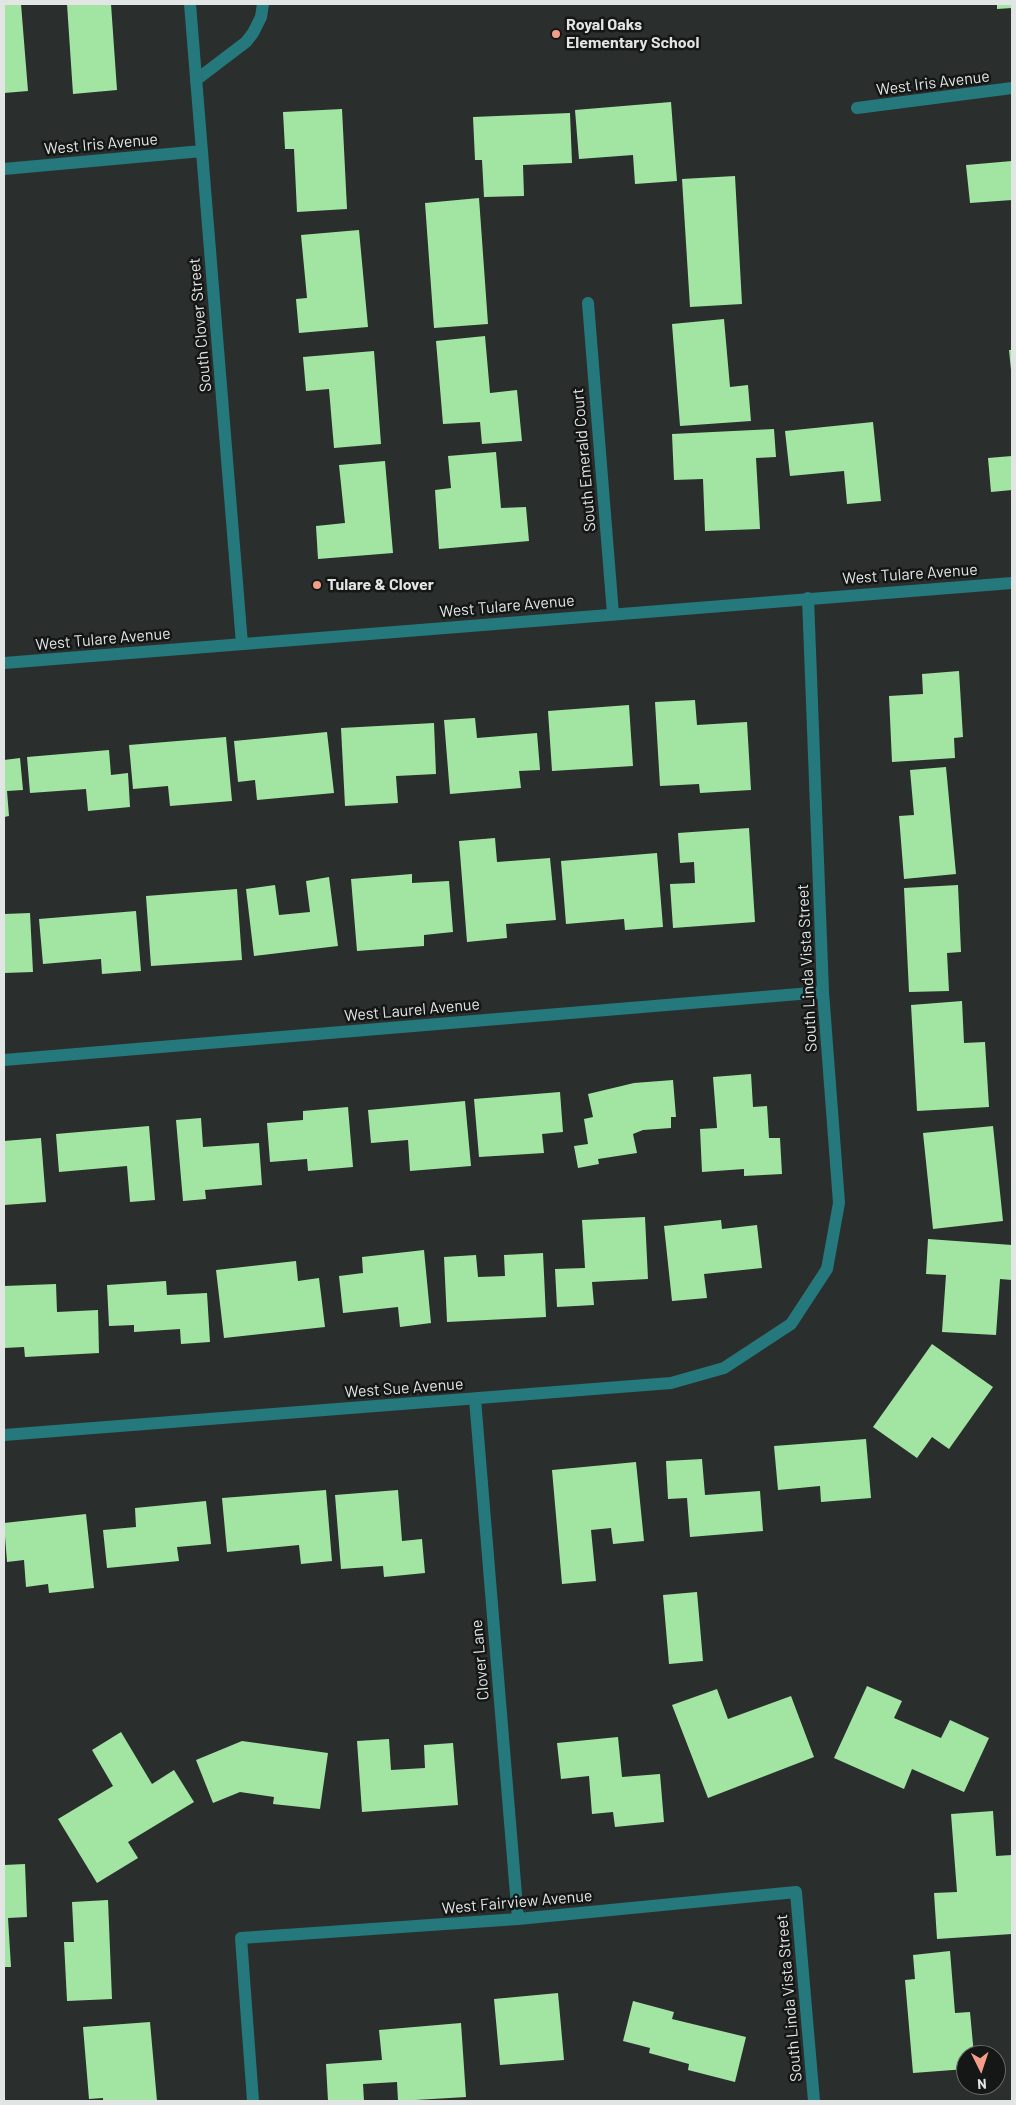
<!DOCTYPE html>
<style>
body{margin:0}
#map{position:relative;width:1016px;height:2105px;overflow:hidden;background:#2a2f2d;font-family:Barlow,sans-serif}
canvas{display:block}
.frame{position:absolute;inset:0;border:5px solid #e1e5e3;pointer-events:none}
.north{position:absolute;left:956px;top:2045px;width:50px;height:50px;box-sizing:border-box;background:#141716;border:1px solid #666968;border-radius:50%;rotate:176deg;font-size:14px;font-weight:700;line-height:20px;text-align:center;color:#e1e5e3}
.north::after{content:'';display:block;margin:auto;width:18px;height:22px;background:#f49e89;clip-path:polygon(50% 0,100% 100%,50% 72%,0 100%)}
</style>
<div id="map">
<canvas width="1016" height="2105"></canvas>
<div class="frame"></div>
<div class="north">N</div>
</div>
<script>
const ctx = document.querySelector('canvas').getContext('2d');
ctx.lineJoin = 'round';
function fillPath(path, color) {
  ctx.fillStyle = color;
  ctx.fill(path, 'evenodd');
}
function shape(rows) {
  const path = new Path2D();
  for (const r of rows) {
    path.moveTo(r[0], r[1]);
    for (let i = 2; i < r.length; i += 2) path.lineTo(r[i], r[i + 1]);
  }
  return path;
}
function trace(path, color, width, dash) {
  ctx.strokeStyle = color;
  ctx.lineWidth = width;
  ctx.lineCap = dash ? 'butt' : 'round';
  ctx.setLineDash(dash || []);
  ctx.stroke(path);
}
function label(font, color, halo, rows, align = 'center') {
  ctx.font = font + ' Barlow,sans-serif';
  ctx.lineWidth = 5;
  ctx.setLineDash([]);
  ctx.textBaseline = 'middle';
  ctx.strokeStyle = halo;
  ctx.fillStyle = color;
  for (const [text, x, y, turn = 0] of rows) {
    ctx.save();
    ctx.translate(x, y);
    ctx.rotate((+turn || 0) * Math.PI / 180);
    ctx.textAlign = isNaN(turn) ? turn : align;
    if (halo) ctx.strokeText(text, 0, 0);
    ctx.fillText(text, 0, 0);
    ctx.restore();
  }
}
const building = shape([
 [4,4,21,4,28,91,4,93],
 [67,4,111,4,117,90,73,94],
 [997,4,1012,4,1012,8,997,9],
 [671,102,677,181,635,184,633,155,579,159,575,110],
 [342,109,347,209,297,212,294,149,285,149,283,112],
 [570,113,572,163,523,165,524,196,484,197,482,160,475,160,473,117],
 [1012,161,1012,200,970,203,966,165],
 [735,176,742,304,690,307,682,179],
 [479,198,488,324,434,328,425,203],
 [359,230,368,327,299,333,296,299,307,298,301,235],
 [724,319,730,387,748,385,751,421,680,426,672,324],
 [485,336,490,393,517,390,522,441,482,444,480,422,443,424,436,341],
 [1009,350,1012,350,1012,370,1011,370],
 [374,351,381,444,334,448,329,389,306,391,303,357],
 [873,422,881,501,847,504,844,471,790,476,785,431],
 [774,429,776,457,756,458,760,529,705,531,703,479,674,480,672,434],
 [496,452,501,508,526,507,529,541,439,549,435,490,451,488,448,456],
 [1012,456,1012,490,991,492,988,458],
 [385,461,393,553,318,559,316,526,345,523,339,465],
 [959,671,963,737,954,738,955,758,892,762,889,696,923,694,922,674],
 [695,700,697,725,747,722,751,790,700,793,699,784,660,786,655,702],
 [629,705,633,766,552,771,548,711],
 [475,718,477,738,537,733,540,770,519,771,521,788,450,794,444,720],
 [434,723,436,774,396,776,398,803,345,806,341,728],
 [327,732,334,793,257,800,255,780,238,782,234,741],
 [226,737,232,801,170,806,168,786,133,789,129,745],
 [109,750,111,775,128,773,130,807,88,811,86,789,30,793,27,757],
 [20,758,23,790,7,791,9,816,4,817,4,760],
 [946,767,956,874,904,879,899,816,914,815,910,770],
 [749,828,755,922,673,928,670,884,695,883,694,862,680,863,678,833],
 [495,838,497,862,550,858,556,920,506,924,507,938,467,942,459,841],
 [657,853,663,927,625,930,624,919,566,924,561,861],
 [412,874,412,883,449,881,453,932,424,935,424,946,357,951,351,879],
 [329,877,338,946,254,956,246,889,275,885,279,915,310,912,306,881],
 [958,885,961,952,947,953,949,991,909,992,904,888],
 [237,889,242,960,151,966,146,896],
 [136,911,141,971,102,974,101,959,43,964,39,919],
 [30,913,33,972,4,973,4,914],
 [962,1001,964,1043,985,1042,989,1107,917,1111,911,1005],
 [751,1074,753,1107,767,1106,769,1138,780,1138,782,1174,744,1176,744,1169,702,1172,700,1129,717,1128,713,1077],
 [673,1080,676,1117,671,1117,671,1128,643,1130,633,1134,637,1153,598,1159,599,1164,578,1168,574,1146,588,1144,584,1119,593,1117,588,1094,634,1083],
 [560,1092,563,1132,542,1134,544,1153,479,1157,474,1099],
 [465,1101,471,1166,410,1171,408,1140,371,1143,368,1110],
 [348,1107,353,1167,308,1171,307,1159,270,1162,267,1123,303,1120,303,1111],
 [201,1118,203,1147,259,1143,262,1185,205,1190,206,1199,183,1201,176,1120],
 [149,1126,155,1200,130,1202,127,1166,59,1172,56,1134],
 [993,1126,1003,1221,933,1229,923,1133],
 [41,1138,46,1202,4,1205,4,1141],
 [645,1217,648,1279,592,1282,594,1305,557,1307,555,1269,585,1268,582,1220],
 [721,1220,722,1229,757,1225,762,1268,704,1274,707,1298,672,1301,664,1226],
 [928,1239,1012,1245,1012,1280,1000,1279,996,1335,942,1332,946,1275,926,1274],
 [424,1250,431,1323,400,1327,398,1307,343,1313,339,1276,363,1273,362,1257],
 [543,1253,546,1317,447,1322,444,1257,476,1255,478,1277,505,1276,504,1255],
 [296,1261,298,1281,319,1278,325,1327,224,1338,216,1270],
 [166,1281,167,1295,207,1293,210,1342,181,1344,180,1329,134,1332,134,1325,109,1326,107,1285],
 [56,1284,57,1312,98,1310,99,1353,25,1357,24,1347,4,1348,4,1286],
 [932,1344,993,1387,949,1449,932,1437,917,1458,873,1427],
 [866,1439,871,1498,821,1502,820,1486,778,1490,774,1446],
 [702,1459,705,1495,760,1491,763,1531,690,1537,687,1498,668,1499,666,1461],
 [636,1462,644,1541,613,1544,611,1528,591,1530,596,1581,562,1584,552,1470],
 [326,1490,332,1561,301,1564,299,1545,227,1552,222,1498],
 [398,1490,402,1541,422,1539,425,1573,384,1577,383,1566,341,1569,335,1495],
 [206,1501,211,1544,177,1547,179,1561,107,1568,103,1530,136,1527,135,1508],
 [86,1514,94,1588,49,1593,48,1584,26,1587,24,1560,7,1562,4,1523],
 [697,1592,703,1661,669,1664,663,1595],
 [867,1686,902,1701,894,1718,941,1738,950,1720,989,1738,964,1792,912,1769,904,1789,834,1758],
 [717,1689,728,1719,791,1696,814,1757,708,1798,672,1705],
 [121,1732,152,1784,174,1770,194,1802,128,1842,138,1858,97,1883,58,1819,113,1786,92,1750],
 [618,1737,622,1777,660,1774,664,1822,615,1827,613,1812,592,1814,589,1776,561,1779,557,1743],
 [389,1739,391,1770,425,1768,424,1745,453,1743,458,1805,362,1812,357,1741],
 [242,1741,328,1753,320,1809,273,1804,274,1797,240,1792,213,1803,196,1760],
 [993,1811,996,1856,1012,1855,1012,1934,937,1939,934,1893,957,1892,951,1814],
 [25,1864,27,1917,8,1918,11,1967,4,1967,4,1865],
 [108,1900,112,1999,67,2001,64,1942,74,1942,72,1902],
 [950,1951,955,2013,970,2012,974,2055,966,2055,966,2069,913,2073,905,1980,915,1979,913,1955],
 [558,1993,564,2060,500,2065,494,1999],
 [633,2001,674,2012,672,2019,746,2037,735,2082,688,2070,689,2064,649,2053,650,2048,623,2041],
 [150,2022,157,2101,103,2101,103,2098,89,2099,83,2027],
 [461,2023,466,2097,398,2101,397,2082,363,2084,364,2101,328,2101,326,2064,382,2060,379,2030]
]);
const service = shape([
 [196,80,246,42,253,33,261,17,263,4]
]);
const minor = shape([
 [190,4,242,644],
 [857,108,1012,88],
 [4,169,202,151],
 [588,303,613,614],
 [4,1060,823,992],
 [475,1399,518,1919],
 [4,1435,671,1383,724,1368,791,1324,827,1269,839,1203,823,992,808,598],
 [253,2101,241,1938,518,1919,796,1892,814,2101]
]);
const tertiary = shape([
 [4,663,1012,583]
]);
const markers = [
 [556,34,5,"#f49e89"],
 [317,585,5,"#f49e89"]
];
const poiNames = [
 ["Royal Oaks",566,25],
 ["Elementary School",566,43],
 ["Tulare & Clover",327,585]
];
const streetNames = [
 ["West Iris Avenue",933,83,-7],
 ["West Iris Avenue",101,144,-5],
 ["South Clover Street",200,325,-95],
 ["South Emerald Court",584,460,-95],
 ["West Tulare Avenue",910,574,-4],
 ["West Tulare Avenue",507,606,-5],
 ["West Tulare Avenue",103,639,-5],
 ["South Linda Vista Street",807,968,-93],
 ["West Laurel Avenue",412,1010,-5],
 ["West Sue Avenue",404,1388,-4],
 ["Clover Lane",480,1660,-95],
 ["West Fairview Avenue",517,1902,-5],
 ["South Linda Vista Street",789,1998,-95]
];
fillPath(building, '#a2e5a3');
trace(service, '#25787c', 12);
trace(minor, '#25787c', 12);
trace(tertiary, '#25787c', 12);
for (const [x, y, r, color] of markers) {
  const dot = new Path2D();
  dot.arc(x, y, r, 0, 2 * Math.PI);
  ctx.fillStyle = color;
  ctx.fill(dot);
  trace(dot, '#141716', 2);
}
label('bold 16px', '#e1e5e3', '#141716', poiNames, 'left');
label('16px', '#e1e5e3', '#141716', streetNames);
</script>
